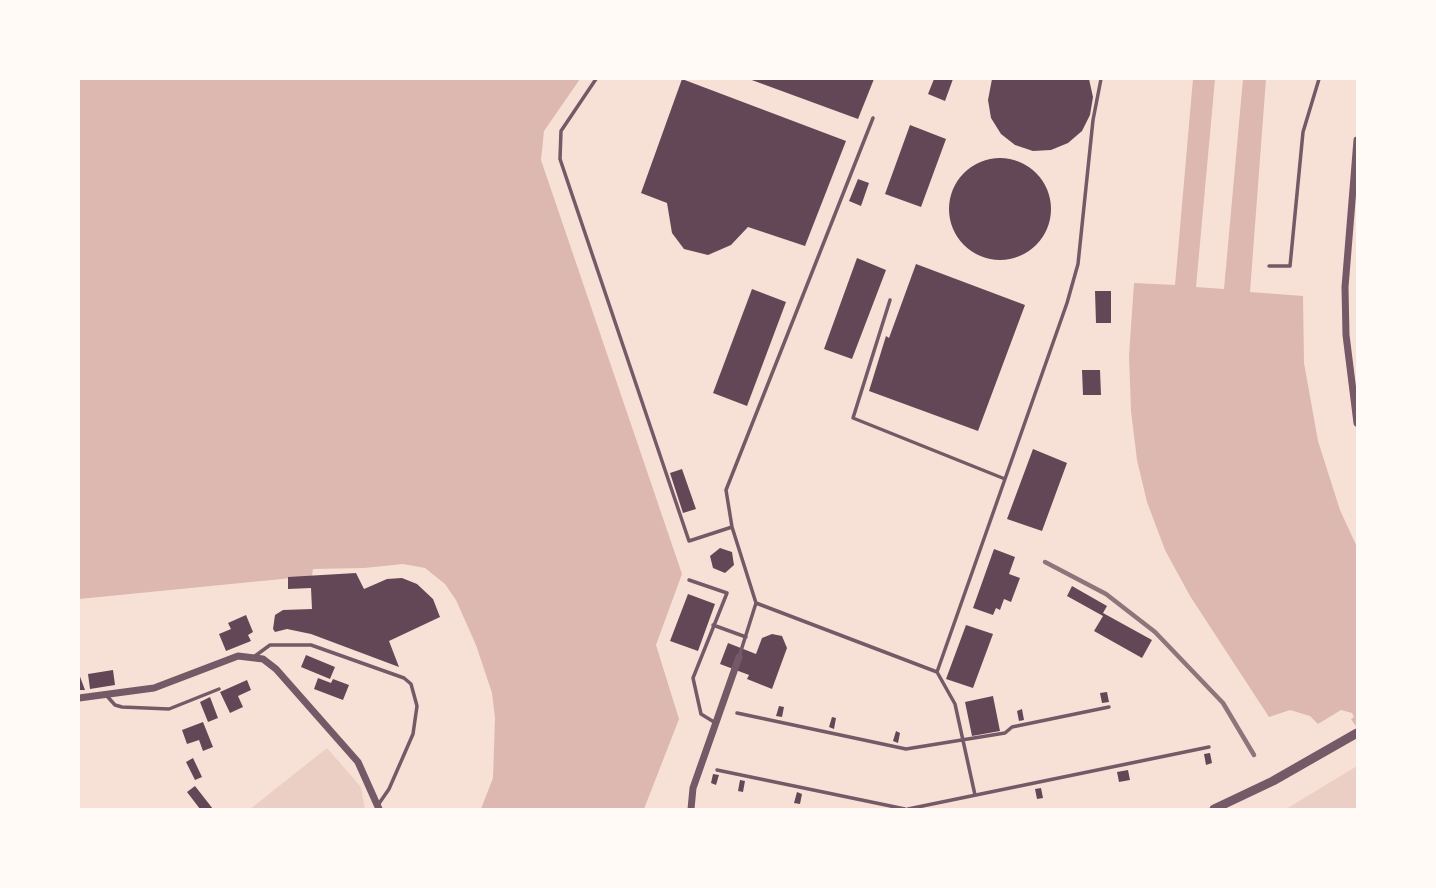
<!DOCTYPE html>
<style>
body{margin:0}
#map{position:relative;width:1436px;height:888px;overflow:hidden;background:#f7e1d7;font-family:Roboto,sans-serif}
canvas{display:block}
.frame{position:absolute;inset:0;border:80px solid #fffaf5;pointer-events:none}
</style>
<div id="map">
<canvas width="1436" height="888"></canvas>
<div class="frame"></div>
</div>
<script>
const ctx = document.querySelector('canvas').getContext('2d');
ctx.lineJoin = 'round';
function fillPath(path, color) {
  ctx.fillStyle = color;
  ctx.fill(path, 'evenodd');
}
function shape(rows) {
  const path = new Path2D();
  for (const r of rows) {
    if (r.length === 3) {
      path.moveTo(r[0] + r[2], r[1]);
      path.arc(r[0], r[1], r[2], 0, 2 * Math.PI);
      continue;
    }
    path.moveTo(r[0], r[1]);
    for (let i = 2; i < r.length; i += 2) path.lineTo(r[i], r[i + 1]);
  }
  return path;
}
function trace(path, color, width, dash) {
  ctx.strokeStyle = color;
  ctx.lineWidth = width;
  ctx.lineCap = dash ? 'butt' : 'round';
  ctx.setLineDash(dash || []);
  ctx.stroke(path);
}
const green = shape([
 [327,748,361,787,365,809,250,809],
 [1357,766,1357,809,1286,809]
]);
const water = shape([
 [79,79,580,79,544,131,541,160,682,574,656,645,679,719,644,809,481,809,493,778,495,718,492,693,476,645,456,600,445,584,425,568,403,564,364,568,313,569,312,576,79,599],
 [1193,79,1215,79,1196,287,1224,289,1243,79,1266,79,1250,292,1303,296,1304,363,1318,441,1340,510,1357,547,1357,728,1351,719,1354,717,1352,713,1341,710,1318,724,1310,716,1290,710,1269,717,1190,596,1165,550,1147,502,1137,460,1131,411,1129,356,1134,283,1175,285]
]);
const building = shape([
 [682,79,846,141,805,246,748,227,731,245,708,255,684,249,672,233,667,203,641,193],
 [749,79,874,79,858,119],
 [934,79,953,79,945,101,928,94],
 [992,79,1089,79,1093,97,1090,115,1082,131,1068,143,1051,150,1033,151,1015,145,1001,134,991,118,988,100],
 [910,125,946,139,921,207,885,194],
 [1000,209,51],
 [858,179,869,183,861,206,849,201],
 [857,258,886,270,852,359,824,349],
 [916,264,1025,305,978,431,869,391,886,336,889,338],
 [752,289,786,302,747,406,713,393],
 [1095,291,1111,291,1111,323,1096,323],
 [1082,370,1100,370,1101,395,1083,395],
 [1033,449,1067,463,1042,531,1007,519],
 [682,469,696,509,683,513,670,473],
 [720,548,732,552,734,565,725,573,713,568,710,556],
 [994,549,1015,557,1009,574,1020,578,1011,602,1004,599,1000,610,996,608,993,615,973,608],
 [356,573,364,589,387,579,402,578,417,584,433,599,440,617,389,641,399,667,311,634,287,629,275,632,273,629,275,615,283,610,312,609,311,588,288,589,288,577],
 [1072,586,1107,606,1103,613,1152,640,1142,658,1094,631,1103,616,1067,596],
 [688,594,715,604,698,651,670,641],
 [246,615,253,632,248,635,251,641,226,651,219,634,231,629,228,623],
 [966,625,993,634,973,688,946,679],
 [772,634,782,636,787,648,772,689,747,679,749,675,720,664,728,643,756,654,762,638],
 [306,655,335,667,330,679,301,667],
 [113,670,115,685,90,689,88,674],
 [79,674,85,690,79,690],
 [318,678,331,683,333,679,349,685,343,700,314,689],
 [247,680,251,690,238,696,243,707,230,713,220,692],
 [1107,692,1109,702,1102,703,1100,693],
 [993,696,1000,731,972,736,965,702],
 [210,697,218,718,208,722,200,702],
 [779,706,784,707,782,717,776,716],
 [1022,709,1024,720,1019,721,1017,711],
 [832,717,836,718,834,729,829,727],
 [203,722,213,747,203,751,199,740,187,744,182,730],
 [896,731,900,733,898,743,893,741],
 [1210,753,1212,763,1206,765,1204,754],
 [193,758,202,777,195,780,186,762],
 [1128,770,1130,780,1119,782,1117,772],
 [713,774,719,775,716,785,711,783],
 [740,780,745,781,743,792,738,791],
 [195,786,213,809,200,809,187,792],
 [1041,788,1043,798,1037,799,1035,789],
 [797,792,802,794,800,804,794,803]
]);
const service = shape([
 [596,79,561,131,560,159,689,541,732,527,756,603],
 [1269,266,1290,266,1303,132,1319,79],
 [890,300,853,418,1005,479],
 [732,527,726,490,873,118],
 [689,580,727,593,693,678,701,714,714,722],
 [713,625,746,637],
 [255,656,270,645,311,645,404,678,411,684,417,706,413,734,389,789,378,805],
 [739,657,756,603,937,672,1067,303,1078,264,1093,120,1101,79],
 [937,672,955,704,975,795],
 [106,695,115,705,122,707,169,709,219,689],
 [737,713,906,749,1005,733,1012,727,1109,707],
 [717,770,905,809],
 [908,809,1209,747]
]);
const minor = shape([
 [1357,140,1345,287,1346,335,1357,423],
 [79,698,154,688,238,656,263,659,276,669,358,762,379,809],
 [691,809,693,788,739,657]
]);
const tertiary = shape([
 [1214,809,1273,781,1357,733]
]);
const rail = shape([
 [1045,562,1106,594,1155,632,1223,703,1254,755]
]);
fillPath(green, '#ebcfc5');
fillPath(water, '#dcb8b0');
fillPath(building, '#644757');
trace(service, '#755966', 3.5);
trace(minor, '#755966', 7);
trace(tertiary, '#755966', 9);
trace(rail, '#8f747c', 4.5);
</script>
